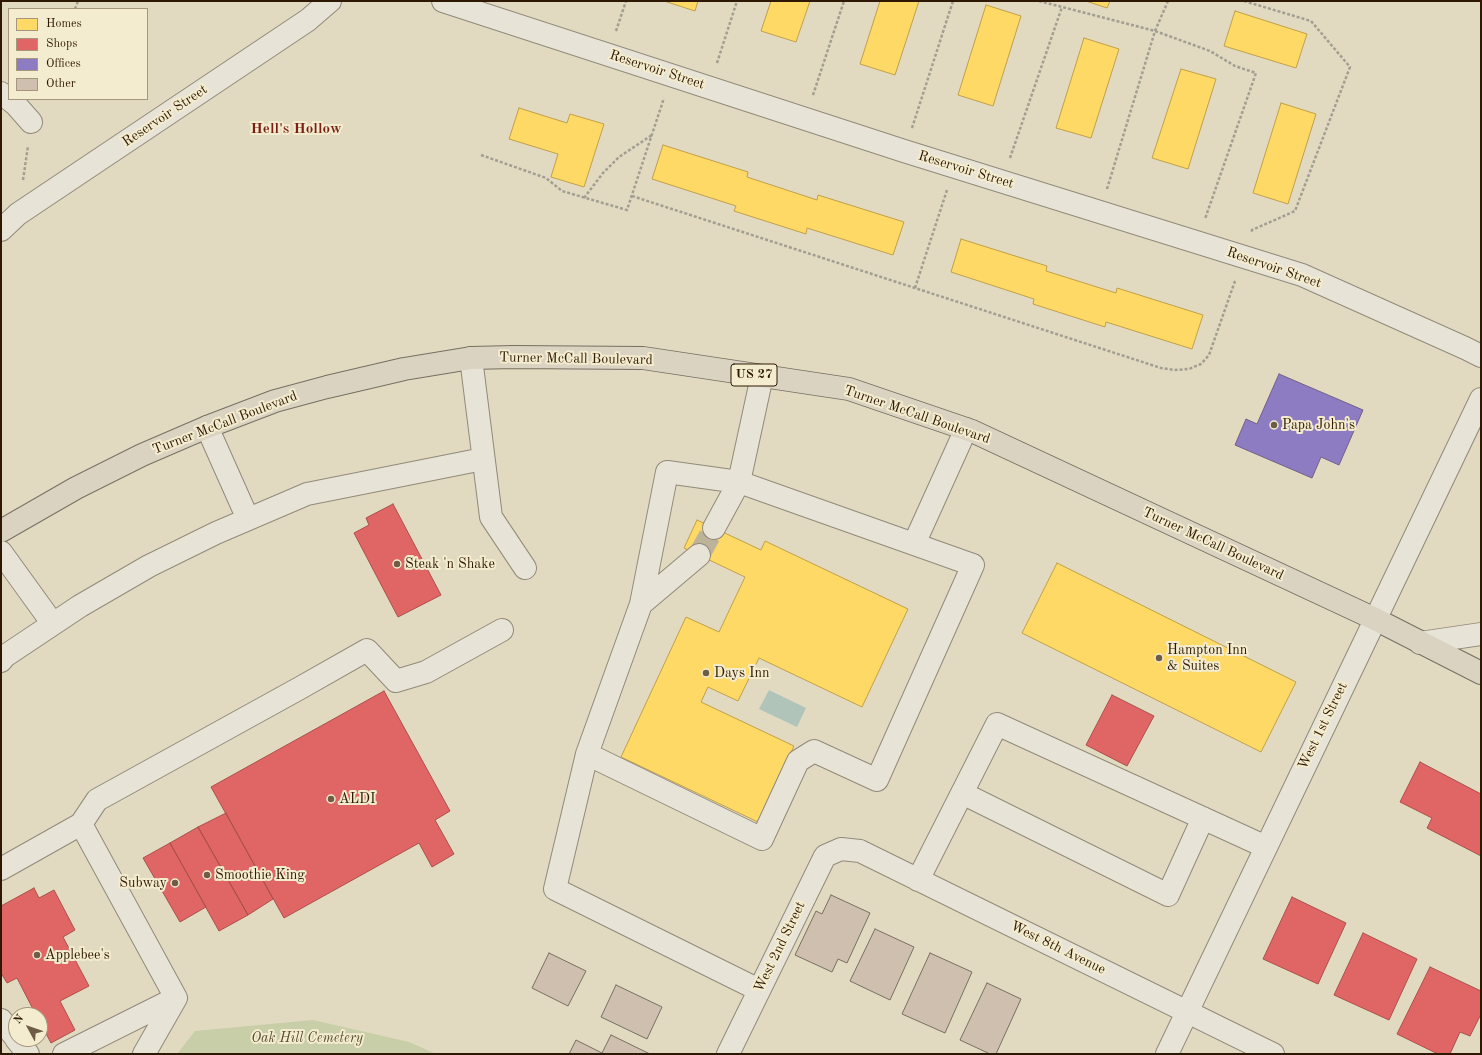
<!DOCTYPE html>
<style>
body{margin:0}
#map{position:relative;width:1482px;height:1055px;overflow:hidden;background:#e1dac1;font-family:"Old Standard TT",serif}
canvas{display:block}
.frame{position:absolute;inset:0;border:2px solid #2e1803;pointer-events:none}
.legend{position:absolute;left:8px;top:8px;width:140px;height:92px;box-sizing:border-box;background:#f4ecce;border:1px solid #a5977d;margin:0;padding:5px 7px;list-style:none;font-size:12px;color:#2e1803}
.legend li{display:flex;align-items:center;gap:8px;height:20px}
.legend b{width:20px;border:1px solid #a5977d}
.north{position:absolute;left:8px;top:1007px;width:40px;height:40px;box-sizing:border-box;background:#f4ecce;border:1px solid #a5977d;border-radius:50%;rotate:310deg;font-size:11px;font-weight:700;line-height:16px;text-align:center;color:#2e1803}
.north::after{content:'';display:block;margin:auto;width:14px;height:18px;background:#6d5c46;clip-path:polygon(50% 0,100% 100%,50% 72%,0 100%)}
</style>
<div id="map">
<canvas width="1482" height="1055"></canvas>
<div class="frame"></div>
<ul class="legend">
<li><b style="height:11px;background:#ffd966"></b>Homes</li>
<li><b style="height:11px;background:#e06666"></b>Shops</li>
<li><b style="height:11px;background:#8e7cc3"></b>Offices</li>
<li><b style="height:11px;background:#cfbfaf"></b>Other</li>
</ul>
<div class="north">N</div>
</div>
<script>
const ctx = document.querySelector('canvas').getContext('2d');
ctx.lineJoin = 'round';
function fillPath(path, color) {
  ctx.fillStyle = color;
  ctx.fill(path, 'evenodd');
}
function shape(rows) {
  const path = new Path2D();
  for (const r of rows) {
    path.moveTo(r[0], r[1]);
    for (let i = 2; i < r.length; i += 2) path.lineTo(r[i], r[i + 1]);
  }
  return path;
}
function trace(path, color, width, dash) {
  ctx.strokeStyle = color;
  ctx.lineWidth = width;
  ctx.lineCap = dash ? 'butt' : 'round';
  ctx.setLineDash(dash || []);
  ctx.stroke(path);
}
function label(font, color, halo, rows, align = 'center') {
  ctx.font = font + ' "Old Standard TT",serif';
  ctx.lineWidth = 4;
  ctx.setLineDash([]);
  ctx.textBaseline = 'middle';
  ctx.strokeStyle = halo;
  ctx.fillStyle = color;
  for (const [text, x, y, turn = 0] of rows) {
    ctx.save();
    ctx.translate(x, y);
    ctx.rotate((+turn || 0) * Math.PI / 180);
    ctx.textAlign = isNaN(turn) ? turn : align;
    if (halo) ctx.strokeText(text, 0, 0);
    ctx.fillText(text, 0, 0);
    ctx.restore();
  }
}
const green = shape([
 [313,1020,409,1042,436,1054,177,1054,195,1031]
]);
const water = shape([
 [769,690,806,708,797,727,759,709]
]);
const homes = shape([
 [664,1,698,1,695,11,664,1],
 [771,1,810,1,796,42,761,31,771,1],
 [880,1,919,1,895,75,860,64,880,1],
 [1086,1,1110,1,1107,8,1086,1],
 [986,5,1021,16,993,106,958,95,986,5],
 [1235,11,1307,34,1296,68,1224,46,1235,11],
 [1084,38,1119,49,1091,138,1056,128,1084,38],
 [1181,69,1216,79,1188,169,1152,158,1181,69],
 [1281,103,1316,114,1288,204,1253,193,1281,103],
 [519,108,567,123,570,114,604,124,584,187,551,177,558,154,509,139,519,108],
 [663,145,748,172,747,177,817,200,818,195,904,222,893,255,807,228,806,234,734,211,736,206,652,179,663,145],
 [961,239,1047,266,1046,271,1116,293,1117,288,1203,315,1192,349,1106,322,1105,327,1033,304,1034,299,951,272,961,239],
 [697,520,761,550,765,541,908,609,862,707,759,658,738,701,708,687,701,702,794,746,758,822,621,757,686,617,719,632,745,577,684,548,697,520],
 [1057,563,1296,682,1261,752,1022,633,1057,563]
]);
const shops = shape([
 [393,504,441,595,398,617,354,533,369,525,366,518,393,504],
 [384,691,450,811,435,820,454,854,432,867,419,843,284,918,211,787,384,691],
 [1112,695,1154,716,1127,766,1086,745,1112,695],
 [1420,762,1481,794,1481,856,1427,828,1432,818,1400,802,1420,762],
 [226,813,273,899,248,915,198,827,226,813],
 [198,827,248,915,219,931,170,843,198,827],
 [170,843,206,907,180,922,143,858,170,843],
 [34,888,39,898,54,890,75,930,63,937,89,986,60,1001,75,1030,51,1043,40,1022,40,1015,36,1015,17,978,7,983,1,973,1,906,34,888],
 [1292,897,1346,923,1318,984,1263,959,1292,897],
 [1363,933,1417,959,1389,1020,1334,995,1363,933],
 [1430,967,1481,991,1481,1017,1480,1016,1470,1036,1460,1032,1450,1054,1438,1054,1397,1034,1430,967]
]);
const offices = shape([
 [1279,374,1363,410,1339,465,1321,457,1312,478,1235,445,1246,419,1257,424,1279,374]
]);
const building = shape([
 [831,895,870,913,847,963,838,959,832,972,795,955,816,911,822,914,831,895],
 [875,929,914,947,890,1000,850,981,875,929],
 [549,953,586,971,568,1006,532,988,549,953],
 [930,953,972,972,945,1033,902,1014,930,953],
 [987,983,1021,999,996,1054,990,1054,960,1040,987,983],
 [616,985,662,1007,647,1039,601,1017,616,985],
 [611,1035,650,1054,569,1054,576,1040,602,1053,611,1035]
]);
const minorTunnel = shape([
 [699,555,714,528]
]);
const path = shape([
 [1039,1,1155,31,1210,51,1235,66,1256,73,1205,219],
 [1244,1,1311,21,1350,67,1295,211,1252,230,1251,233],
 [75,9,78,1],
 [616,31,626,1],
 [717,63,737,1],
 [813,95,844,1],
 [912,128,953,1],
 [481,155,546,178,562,191,627,210,664,98],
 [1010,158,1062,7],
 [23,180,28,146],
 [1107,189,1155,31,1168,1],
 [632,196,1161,368,1174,370,1189,369,1201,364,1209,355,1235,281],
 [584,198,603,173,619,157,652,135],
 [915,288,947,190]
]);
const minor = shape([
 [443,1,904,151,1302,275,1465,348,1481,356],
 [1,93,16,105,31,122],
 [1,230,18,214,308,20,330,1],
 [471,358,491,517,525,568],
 [207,427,248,519],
 [714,528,739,482,762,376],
 [914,544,966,429],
 [1,552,53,624],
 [641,604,699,555],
 [1420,643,1481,634],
 [1,661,5,656,80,606,149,566,216,533,307,494,483,459],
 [587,754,762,839,798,761,814,751,877,780,973,565,739,482,667,472,641,604,587,754,555,889,759,990],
 [962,793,1168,895,1203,818],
 [81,824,176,998,144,1054],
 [1,869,81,824,97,800,300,688,367,650,396,681,426,672,502,630],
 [918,880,997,724,1266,847],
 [1,1020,16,1038],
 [16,1039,28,1054],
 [64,1054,176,998],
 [728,1054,825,856,841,849,860,851,1273,1054],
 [1167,1054,1481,399]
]);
const major = shape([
 [1,531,76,488,142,455,207,427,275,401,327,387,404,369,471,358,513,357,643,358,849,389,972,431,1375,619,1481,673]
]);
const markers = [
 [1274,425,4,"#6d5c46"],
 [397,564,4,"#6d5c46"],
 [1159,658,4,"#6d5c46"],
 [706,673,4,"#6d5c46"],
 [331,799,4,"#6d5c46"],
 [207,875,4,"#6d5c46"],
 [175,883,4,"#6d5c46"],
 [37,955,4,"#6d5c46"]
];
const shields = [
 [754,375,46]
];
const shieldNames = [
 ["US 27",754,375]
];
const streetNames = [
 ["Reservoir Street",657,70,18],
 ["Reservoir Street",165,116,-34],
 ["Reservoir Street",966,170,17],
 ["Reservoir Street",1274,268,19],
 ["Turner McCall Boulevard",576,359,1],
 ["Turner McCall Boulevard",917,415,19],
 ["Turner McCall Boulevard",225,423,-21],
 ["Turner McCall Boulevard",1213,544,25],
 ["West 1st Street",1323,726,-64],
 ["West 2nd Street",780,947,-64],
 ["West 8th Avenue",1058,948,26]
];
const poiNames = [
 ["Papa John's",1282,425],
 ["Steak 'n Shake",405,564],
 ["Hampton Inn",1167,650],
 ["& Suites",1167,666],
 ["Days Inn",714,673],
 ["ALDI",339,799],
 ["Smoothie King",215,875],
 ["Subway",167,883,"right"],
 ["Applebee's",45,955]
];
const parkNames = [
 ["Oak Hill Cemetery",307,1038]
];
const neighbourhoodNames = [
 ["Hell's Hollow",296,129]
];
fillPath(green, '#c8cea7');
fillPath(water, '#b1c4ba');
fillPath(homes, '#ffd966');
trace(homes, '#c09f48', 1);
fillPath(shops, '#e06666');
trace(shops, '#ab4f48', 1);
fillPath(offices, '#8e7cc3');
trace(offices, '#715e89', 1);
fillPath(building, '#cfbfaf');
trace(building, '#776f60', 1);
trace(minorTunnel, '#bdb39b', 22, [22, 11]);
trace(minor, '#918a79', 24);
trace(major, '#776f60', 24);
trace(path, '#a39e92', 2.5, [3, 2]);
trace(minor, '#e7e3d6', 22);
trace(major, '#dad3c2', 22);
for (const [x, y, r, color] of markers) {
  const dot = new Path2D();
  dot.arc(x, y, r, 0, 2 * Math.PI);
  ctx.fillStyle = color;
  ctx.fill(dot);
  trace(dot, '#f4ecce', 1.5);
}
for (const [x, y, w] of shields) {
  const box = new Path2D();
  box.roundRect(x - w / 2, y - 11, w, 22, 3);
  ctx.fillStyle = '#f4ecce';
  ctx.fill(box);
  trace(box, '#2e1803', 1);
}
label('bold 13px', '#2e1803', null, shieldNames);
label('14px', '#2e1803', '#f4ecce', streetNames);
label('14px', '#2e1803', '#f4ecce', poiNames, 'left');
label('italic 14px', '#564c2e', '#f4ecce', parkNames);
label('bold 15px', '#7a1f14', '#f4ecce', neighbourhoodNames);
</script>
